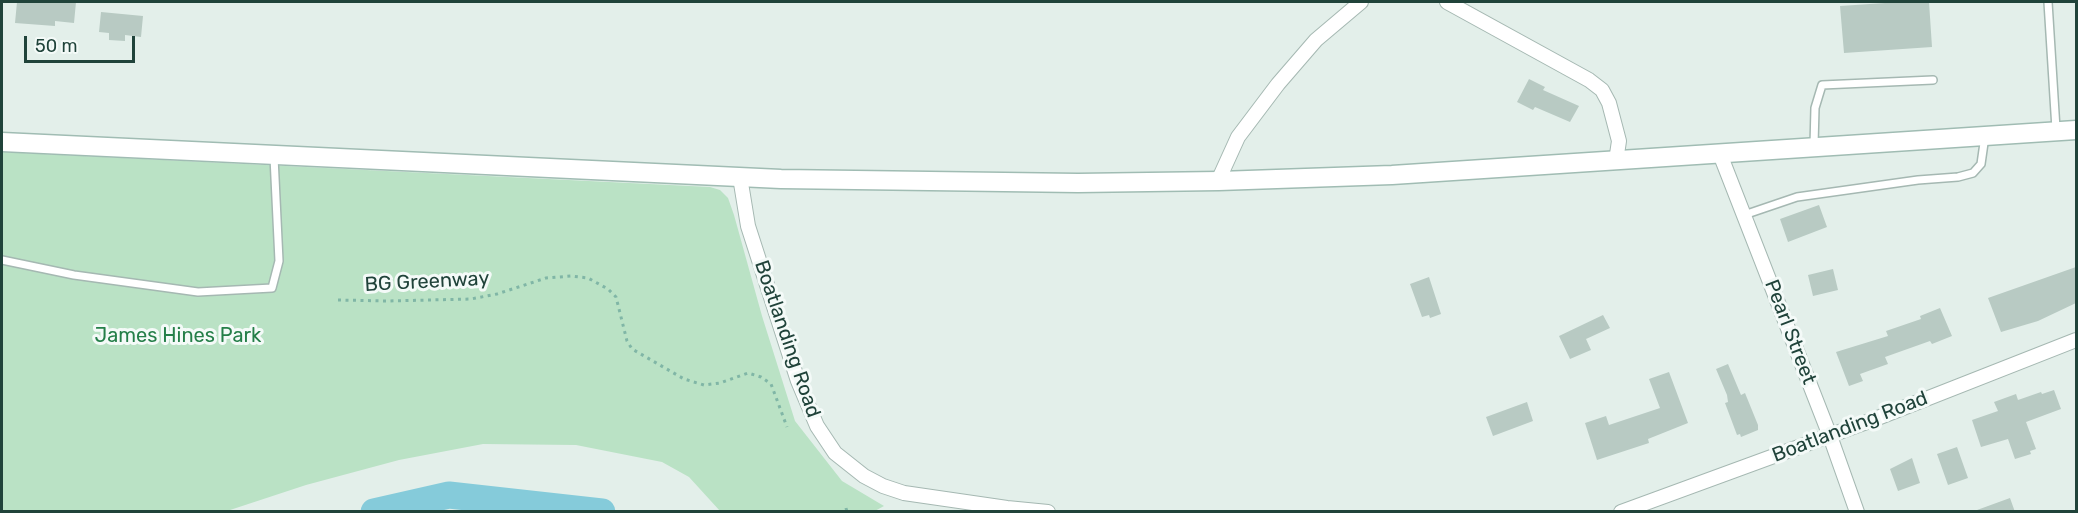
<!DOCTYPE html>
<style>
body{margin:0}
#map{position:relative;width:2078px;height:513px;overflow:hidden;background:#e3efea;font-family:Rubik,sans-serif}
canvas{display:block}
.frame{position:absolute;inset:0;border:3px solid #20433a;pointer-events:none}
.scale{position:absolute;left:24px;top:36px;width:111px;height:27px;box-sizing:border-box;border:3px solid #20433a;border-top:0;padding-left:8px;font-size:18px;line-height:21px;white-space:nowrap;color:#20433a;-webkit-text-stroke:4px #f4faf8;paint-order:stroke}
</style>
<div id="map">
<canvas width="2078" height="513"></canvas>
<div class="frame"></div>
<div class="scale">50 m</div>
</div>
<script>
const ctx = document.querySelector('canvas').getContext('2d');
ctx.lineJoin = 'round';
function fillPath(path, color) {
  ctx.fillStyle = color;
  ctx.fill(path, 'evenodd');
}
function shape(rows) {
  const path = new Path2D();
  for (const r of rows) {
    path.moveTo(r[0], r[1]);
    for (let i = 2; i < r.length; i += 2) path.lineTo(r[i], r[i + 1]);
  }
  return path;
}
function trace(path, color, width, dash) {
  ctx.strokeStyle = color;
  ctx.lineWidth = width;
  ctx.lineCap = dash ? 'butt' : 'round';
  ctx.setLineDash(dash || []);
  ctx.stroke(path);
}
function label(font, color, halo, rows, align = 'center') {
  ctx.font = font + ' Rubik,sans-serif';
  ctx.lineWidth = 6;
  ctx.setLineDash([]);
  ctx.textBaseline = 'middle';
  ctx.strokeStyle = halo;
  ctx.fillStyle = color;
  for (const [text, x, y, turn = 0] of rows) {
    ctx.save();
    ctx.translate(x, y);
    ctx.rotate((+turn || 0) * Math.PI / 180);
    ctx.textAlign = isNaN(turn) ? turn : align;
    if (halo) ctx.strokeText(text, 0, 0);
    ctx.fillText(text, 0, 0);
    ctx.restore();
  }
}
const green = shape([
 [2,152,710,187,720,190,728,198,734,215,762,316,795,421,842,481,884,506,873,512,720,511,689,477,662,462,576,445,483,444,399,460,306,485,227,511,2,512]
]);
const river = shape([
 [374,512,449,495,602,512]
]);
const building = shape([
 [17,2,76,2,74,23,55,21,55,26,15,23],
 [1900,2,1929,2,1932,47,1844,53,1840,6],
 [101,12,143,16,141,37,125,35,125,41,109,40,109,33,99,32],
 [1529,79,1545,87,1543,90,1579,106,1570,122,1535,107,1533,110,1517,102],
 [1819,205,1827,227,1788,242,1780,219],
 [2076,267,2076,303,2038,321,2001,332,1988,298],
 [1833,269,1838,290,1813,296,1808,275],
 [1429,277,1441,314,1430,318,1429,315,1422,317,1410,284],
 [1940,308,1952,336,1932,344,1930,341,1885,357,1888,364,1860,374,1863,381,1849,386,1836,352,1888,336,1886,331,1921,319,1920,316],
 [1603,315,1610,328,1586,339,1591,350,1570,359,1559,336],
 [1728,364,1741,395,1745,393,1758,425,1758,430,1741,437,1740,434,1737,435,1725,403,1728,402,1727,395,1716,369],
 [1669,372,1688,423,1648,439,1649,443,1597,460,1585,423,1606,416,1609,425,1660,408,1649,379],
 [2054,390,2061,409,2026,422,2036,449,2030,451,2031,454,2015,459,2008,439,1981,447,1972,420,1998,411,1994,402,2016,394,2018,400,2041,392,2042,394],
 [1527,402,1533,421,1493,436,1486,417],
 [1957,447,1968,478,1948,485,1937,454],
 [1912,458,1920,483,1898,491,1890,469],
 [2010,498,2015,512,1977,512,1977,510]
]);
const path = shape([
 [338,300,387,301,471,299,497,294,546,278,571,276,588,278,608,289,616,297,627,341,632,349,684,379,704,385,720,383,748,373,761,377,771,384,787,427],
 [846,508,847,512]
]);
const lane = shape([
 [2048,2,2056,129],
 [1814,145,1815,108,1822,85,1933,80],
 [1744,215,1797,197,1918,180,1958,177,1973,173,1981,164,1985,136],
 [2,260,74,275,198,292,272,288,279,261,274,157]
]);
const street = shape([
 [1447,2,1589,80,1602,90,1609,103,1619,141,1616,161],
 [1720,154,1830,436,1857,512],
 [740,177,748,226,798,381,817,426,835,453,864,476,883,486,904,493,1007,508,1048,512],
 [1218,181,1238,137,1278,84,1316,40,1361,2],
 [1621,512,1875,419,2076,340]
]);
const secondary = shape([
 [2,142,781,179,1078,183,1219,181,1392,175,2076,130]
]);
const streetNames = [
 ["BG Greenway",427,282,-3],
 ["Pearl Street",1790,332,69],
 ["Boatlanding Road",787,339,71],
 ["Boatlanding Road",1850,427,-21]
];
const parkNames = [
 ["James Hines Park",178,336]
];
fillPath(green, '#bae2c5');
trace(river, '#85cbda', 27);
fillPath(building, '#b8cac3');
trace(lane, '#a5b8b2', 10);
trace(street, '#a5b8b2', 16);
trace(secondary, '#a0bcb3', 21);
trace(path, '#80b6a6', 3, [3, 4.5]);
trace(lane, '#fff', 7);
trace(street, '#fff', 14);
trace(secondary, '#fff', 18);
label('20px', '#20433a', '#f4faf8', streetNames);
label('20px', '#257f49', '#f4faf8', parkNames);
</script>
